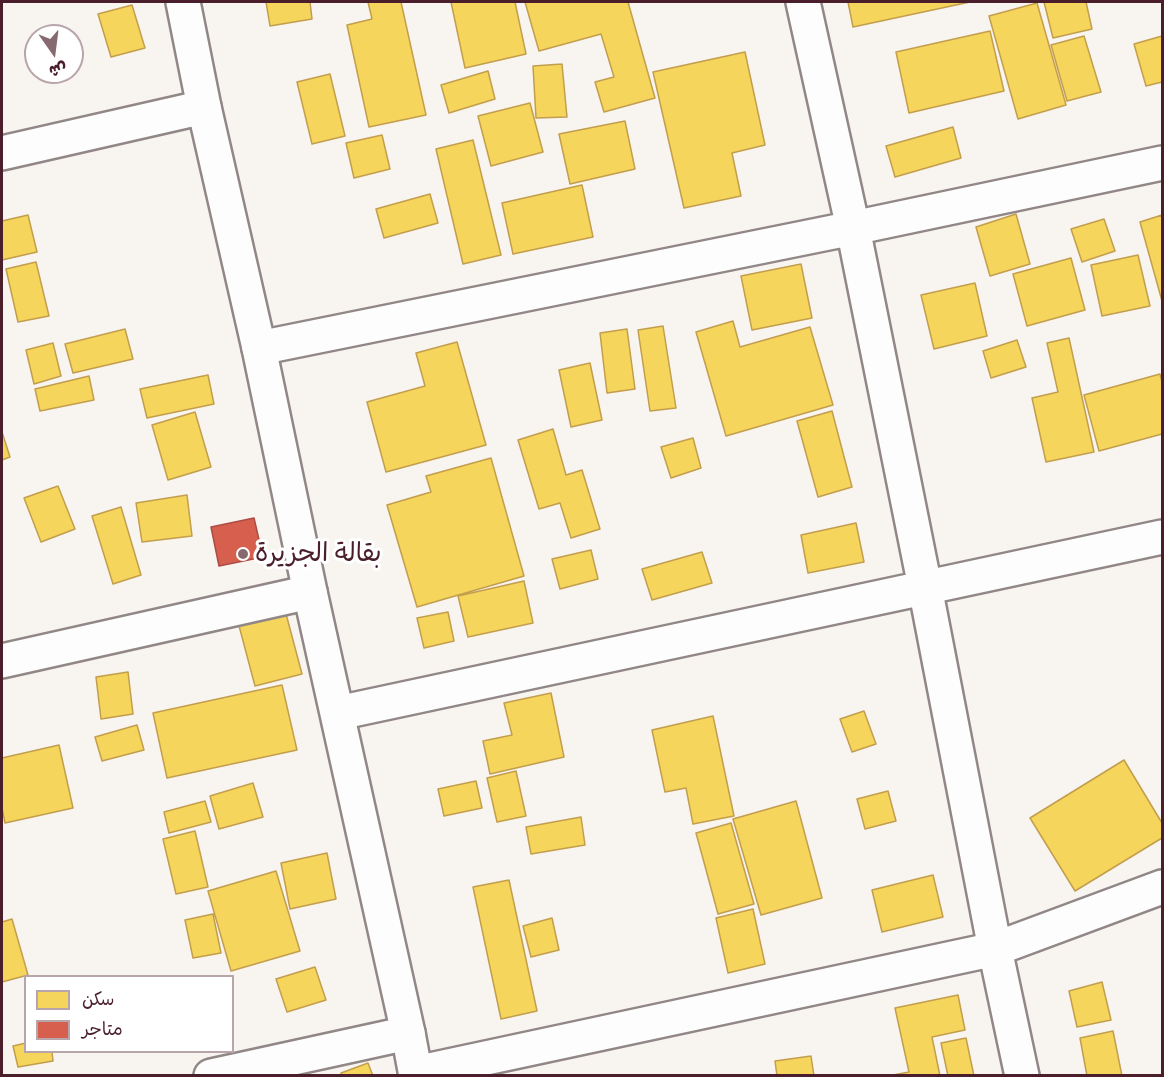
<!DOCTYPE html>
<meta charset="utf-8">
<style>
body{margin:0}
#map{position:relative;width:1164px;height:1077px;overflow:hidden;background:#f8f4f0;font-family:Caveat,"Playpen Sans Arabic",sans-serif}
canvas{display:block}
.frame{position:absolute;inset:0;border:3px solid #4a1f2b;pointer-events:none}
.legend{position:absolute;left:24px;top:975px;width:210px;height:78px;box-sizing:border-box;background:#fff;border:2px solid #b7a5aa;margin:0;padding:8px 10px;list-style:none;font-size:18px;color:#4a1f2b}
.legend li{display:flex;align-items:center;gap:12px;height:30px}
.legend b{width:30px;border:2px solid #b7a5aa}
.north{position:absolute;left:24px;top:24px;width:60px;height:60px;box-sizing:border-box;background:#fff;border:2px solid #b7a5aa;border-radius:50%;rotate:166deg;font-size:16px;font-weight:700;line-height:24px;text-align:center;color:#4a1f2b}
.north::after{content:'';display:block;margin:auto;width:21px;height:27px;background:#876a70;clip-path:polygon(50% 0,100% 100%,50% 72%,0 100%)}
</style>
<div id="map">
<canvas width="1164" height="1077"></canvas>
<div class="frame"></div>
<ul class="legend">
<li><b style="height:16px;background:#f6d55c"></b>سكن</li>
<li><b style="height:16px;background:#d6604d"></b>متاجر</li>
</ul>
<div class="north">ش</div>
</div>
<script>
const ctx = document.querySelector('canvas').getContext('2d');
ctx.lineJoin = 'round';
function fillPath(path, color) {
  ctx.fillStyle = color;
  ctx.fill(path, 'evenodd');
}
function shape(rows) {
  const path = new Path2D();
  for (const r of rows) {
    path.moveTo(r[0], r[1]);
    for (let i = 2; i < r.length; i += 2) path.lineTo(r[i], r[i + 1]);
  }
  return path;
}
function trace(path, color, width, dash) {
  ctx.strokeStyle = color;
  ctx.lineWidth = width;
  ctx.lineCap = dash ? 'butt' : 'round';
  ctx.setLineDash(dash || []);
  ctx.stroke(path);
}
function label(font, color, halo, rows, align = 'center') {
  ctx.font = font + ' Caveat,"Playpen Sans Arabic",sans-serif';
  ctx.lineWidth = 6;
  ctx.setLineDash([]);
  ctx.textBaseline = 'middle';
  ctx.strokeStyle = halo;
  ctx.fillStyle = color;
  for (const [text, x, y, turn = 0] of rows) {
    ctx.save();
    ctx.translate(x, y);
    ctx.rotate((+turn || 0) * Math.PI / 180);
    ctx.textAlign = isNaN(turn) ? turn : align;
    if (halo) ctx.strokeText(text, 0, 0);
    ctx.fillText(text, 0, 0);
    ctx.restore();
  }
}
const homes = shape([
 [266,2,310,2,312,19,270,26,266,2],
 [368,2,401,2,426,115,369,127,347,25,372,19,368,2],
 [451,2,515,2,526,54,465,68,451,2],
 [525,2,628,2,655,98,604,112,595,82,614,77,601,34,539,51,525,2],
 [848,2,970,2,853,27,848,2],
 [1044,2,1086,2,1092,29,1053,38,1044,2],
 [1037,3,1066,105,1018,119,989,16,1037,3],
 [132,5,145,48,111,57,98,14,132,5],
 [990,31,1004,91,909,113,896,52,990,31],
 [1084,36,1101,92,1067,101,1051,45,1084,36],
 [1162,36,1162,82,1146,86,1134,44,1162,36],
 [745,52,765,145,732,153,741,196,684,208,653,72,745,52],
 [562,64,567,117,536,118,533,66,562,64],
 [488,71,495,99,449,113,441,85,488,71],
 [330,74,345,136,312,144,297,82,330,74],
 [530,103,543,152,491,166,478,116,530,103],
 [625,121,635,169,570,184,559,134,625,121],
 [953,127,961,158,895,177,886,146,953,127],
 [382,135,390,169,354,178,346,143,382,135],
 [473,140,501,255,463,264,436,149,473,140],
 [582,185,593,237,513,254,502,203,582,185],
 [430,194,438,223,384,238,376,209,430,194],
 [1016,214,1030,264,990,276,976,227,1016,214],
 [28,215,37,252,2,260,2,221,28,215],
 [1162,215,1162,301,1140,222,1162,215],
 [1104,219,1115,251,1082,262,1071,229,1104,219],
 [1138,255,1150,306,1102,316,1091,265,1138,255],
 [1071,258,1085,310,1027,326,1013,274,1071,258],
 [36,262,49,316,18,322,6,269,36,262],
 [801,264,812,318,752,330,741,276,801,264],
 [975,283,987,336,934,349,921,295,975,283],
 [733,321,740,347,810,327,833,405,726,436,696,332,733,321],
 [663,326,676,408,650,411,638,330,663,326],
 [125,329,133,359,73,373,65,344,125,329],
 [627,329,635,389,607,393,600,333,627,329],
 [1069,338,1094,452,1046,462,1032,398,1058,392,1047,343,1069,338],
 [1017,340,1026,367,991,378,983,351,1017,340],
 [457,342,486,445,386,472,367,402,425,386,416,353,457,342],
 [53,343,61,376,34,384,26,350,53,343],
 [590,363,602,420,571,427,559,370,590,363],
 [1160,374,1162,382,1162,434,1099,451,1084,395,1160,374],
 [208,375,214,404,147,418,140,389,208,375],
 [89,376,94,400,40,411,35,389,89,376],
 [832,411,852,487,818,497,797,421,832,411],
 [195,412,211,467,168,480,152,425,195,412],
 [553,429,566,475,582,470,600,529,571,538,560,503,539,509,518,440,553,429],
 [2,432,10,457,2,460,2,432],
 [693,438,701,468,671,478,661,447,693,438],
 [491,458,524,576,417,607,387,505,431,492,426,476,491,458],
 [58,486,75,529,41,542,24,498,58,486],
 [187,495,192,536,142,542,136,503,187,495],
 [121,507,141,575,113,584,92,516,121,507],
 [856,523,864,562,808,573,801,535,856,523],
 [591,550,598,579,560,589,552,559,591,550],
 [702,552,712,583,652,600,642,569,702,552],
 [524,581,533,623,468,637,458,596,524,581],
 [285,610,302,674,255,686,238,622,285,610],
 [448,612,454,641,424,648,417,618,448,612],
 [128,672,133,714,101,719,96,677,128,672],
 [282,685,297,750,167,778,153,713,282,685],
 [551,693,564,757,490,774,483,741,512,735,504,703,551,693],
 [864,711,876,744,852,752,840,719,864,711],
 [713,716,734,816,693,824,686,788,665,792,652,730,713,716],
 [137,725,144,750,102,761,95,737,137,725],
 [59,745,73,808,5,823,2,808,2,758,59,745],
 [1124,760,1162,823,1162,838,1075,891,1030,818,1124,760],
 [516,771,526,816,497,822,487,778,516,771],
 [476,781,482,808,444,816,438,789,476,781],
 [253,783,263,817,219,829,210,796,253,783],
 [888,791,896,821,865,829,857,799,888,791],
 [205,801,211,822,169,833,164,812,205,801],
 [796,801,822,898,761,915,733,819,796,801],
 [581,817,585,845,531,854,526,827,581,817],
 [731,823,754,904,718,914,696,833,731,823],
 [195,831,208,887,176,894,163,839,195,831],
 [327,853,336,899,290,909,281,863,327,853],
 [276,871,300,951,231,971,208,891,276,871],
 [933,875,943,917,882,932,872,890,933,875],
 [509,880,537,1011,501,1019,473,887,509,880],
 [753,909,765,964,728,973,716,918,753,909],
 [213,914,221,953,193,958,185,920,213,914],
 [552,918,559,950,531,957,523,926,552,918],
 [12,919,28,975,2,982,2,922,12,919],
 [315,967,326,1000,287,1012,276,979,315,967],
 [1102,982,1111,1020,1077,1027,1069,991,1102,982],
 [958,995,965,1030,932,1037,940,1076,888,1076,909,1072,895,1008,958,995],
 [1113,1031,1122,1076,1087,1076,1080,1038,1113,1031],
 [966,1038,974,1076,948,1076,941,1043,966,1038],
 [26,1043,26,1052,52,1052,53,1061,18,1067,13,1046,26,1043],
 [811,1056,814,1076,777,1076,775,1061,811,1056],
 [368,1063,373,1076,342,1076,341,1073,368,1063]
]);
const shops = shape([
 [254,518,263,557,219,566,211,527,254,518]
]);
const minor = shape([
 [803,2,853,228,925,587,995,949,1022,1076],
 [2,153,204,107],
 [259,348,853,228,1162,163],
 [2,661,310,592],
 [338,713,1162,537],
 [416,1073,995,949,1162,887],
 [211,1076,408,1033]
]);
const tertiary = shape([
 [183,2,204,107,259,348,310,592,408,1033,416,1076]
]);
const markers = [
 [243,554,6,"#876a70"]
];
const poiNames = [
 ["بقالة الجزيرة",255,554]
];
fillPath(homes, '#f6d55c');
trace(homes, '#c29e4d', 1.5);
fillPath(shops, '#d6604d');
trace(shops, '#ac4c43', 1.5);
trace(minor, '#918787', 38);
trace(tertiary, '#918787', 38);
trace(minor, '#fefdfd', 33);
trace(tertiary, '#fefdfd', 33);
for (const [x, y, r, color] of markers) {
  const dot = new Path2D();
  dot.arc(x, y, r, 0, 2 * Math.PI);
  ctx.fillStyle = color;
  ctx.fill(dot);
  trace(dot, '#fff', 2);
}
label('26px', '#4a1f2b', '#fff', poiNames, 'left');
</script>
